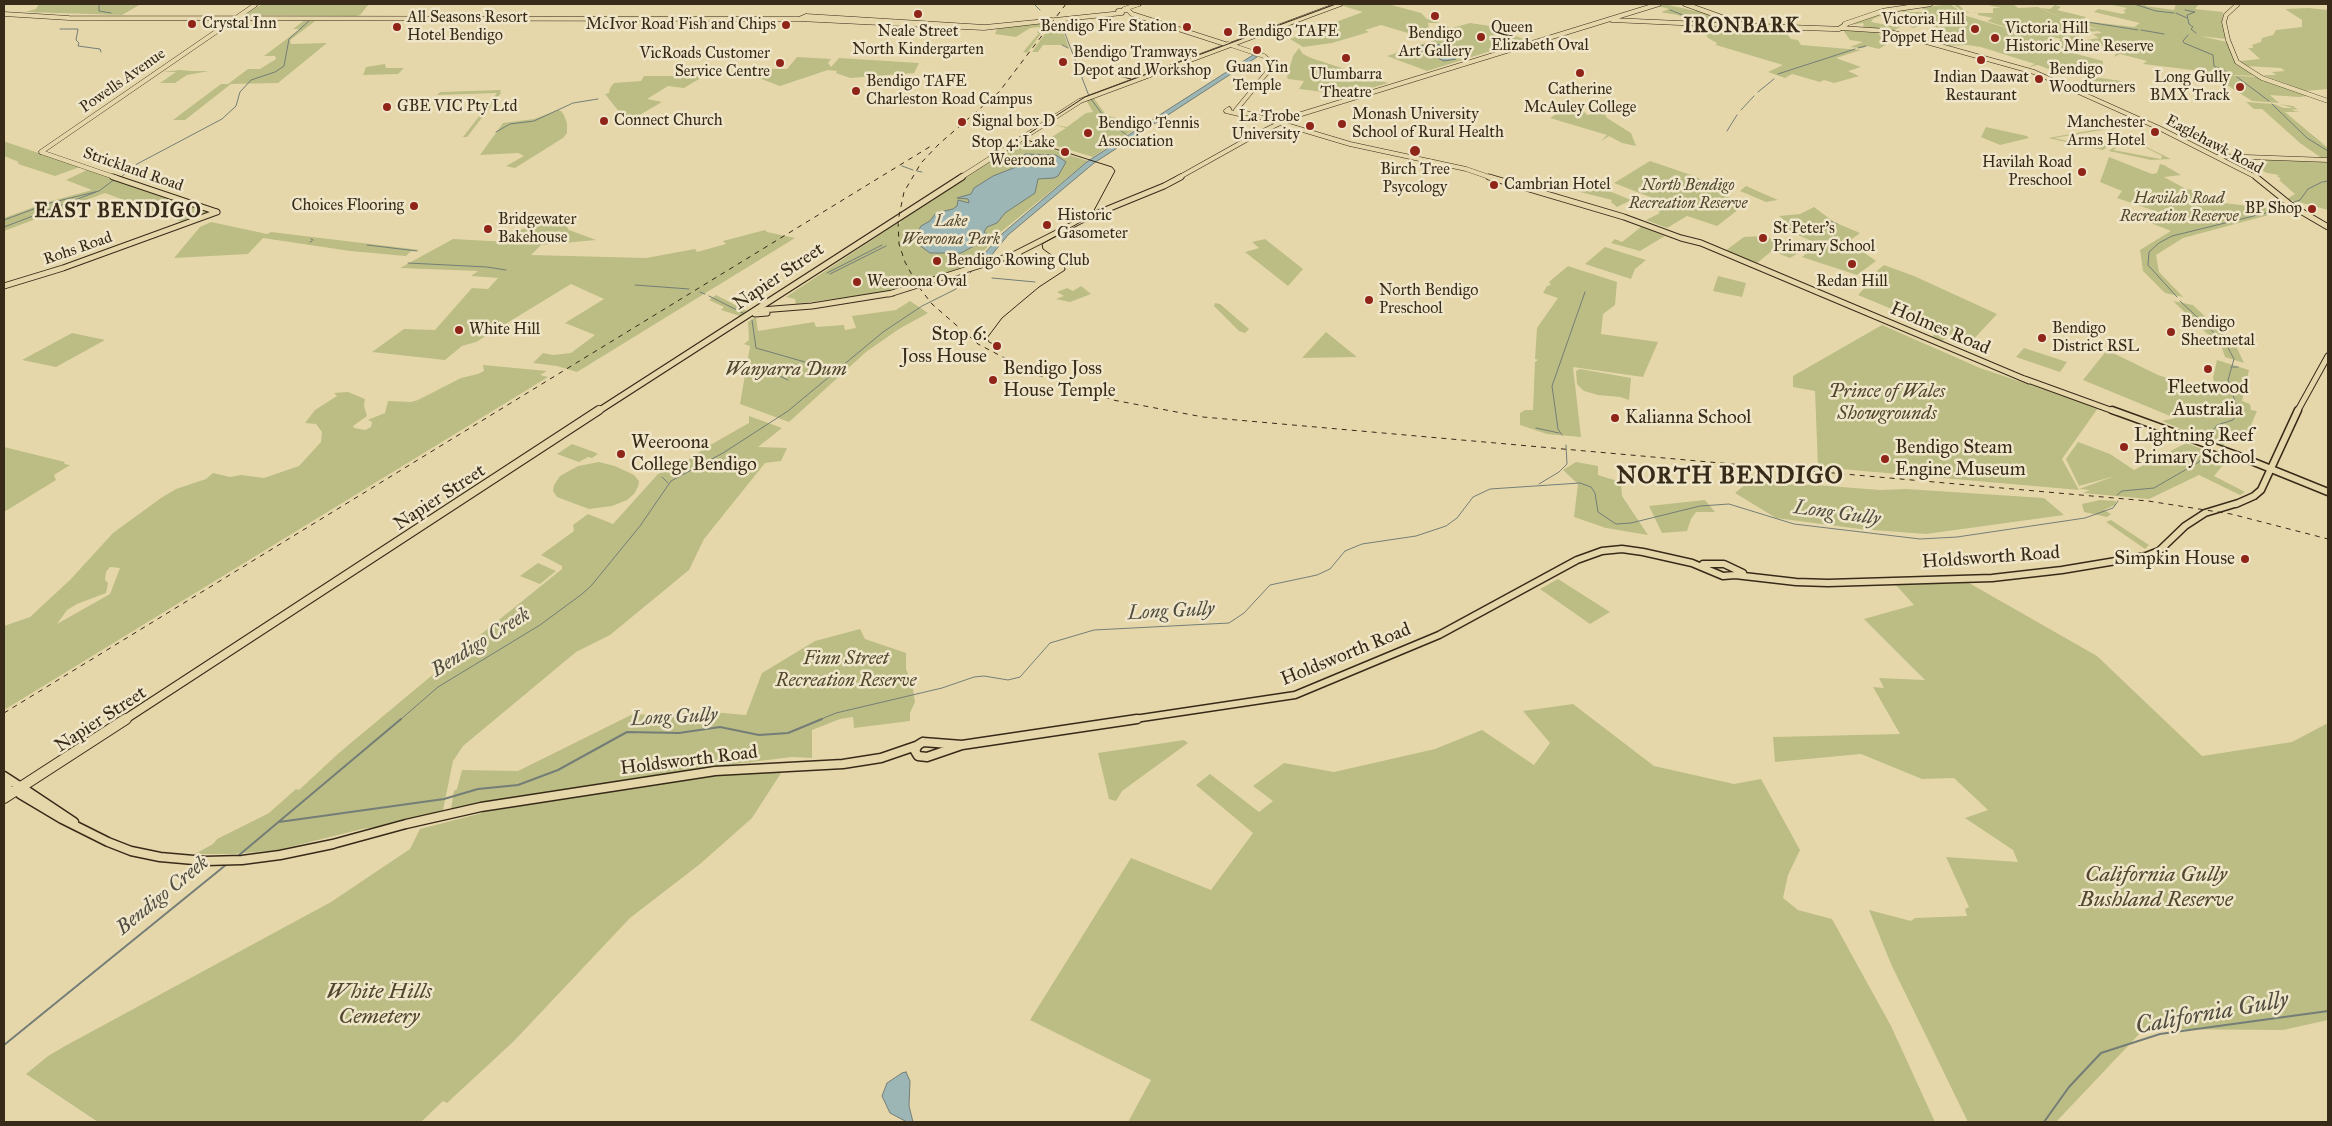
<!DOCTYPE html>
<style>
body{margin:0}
#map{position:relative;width:2332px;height:1126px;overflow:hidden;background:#e6d7ab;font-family:"IM FELL Great Primer",serif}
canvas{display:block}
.frame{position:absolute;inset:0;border:5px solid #382a19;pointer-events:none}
</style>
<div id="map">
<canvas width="2332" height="1126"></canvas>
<div class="frame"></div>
</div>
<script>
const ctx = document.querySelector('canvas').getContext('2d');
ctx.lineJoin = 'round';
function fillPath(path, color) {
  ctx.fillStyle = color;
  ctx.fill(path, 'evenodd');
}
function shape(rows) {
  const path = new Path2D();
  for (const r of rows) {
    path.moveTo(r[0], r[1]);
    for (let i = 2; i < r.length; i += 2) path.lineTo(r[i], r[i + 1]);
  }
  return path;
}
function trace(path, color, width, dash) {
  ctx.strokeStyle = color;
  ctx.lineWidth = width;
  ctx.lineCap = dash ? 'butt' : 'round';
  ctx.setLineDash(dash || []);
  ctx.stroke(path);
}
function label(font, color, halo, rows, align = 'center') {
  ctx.font = font + ' "IM FELL Great Primer",serif';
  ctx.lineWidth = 5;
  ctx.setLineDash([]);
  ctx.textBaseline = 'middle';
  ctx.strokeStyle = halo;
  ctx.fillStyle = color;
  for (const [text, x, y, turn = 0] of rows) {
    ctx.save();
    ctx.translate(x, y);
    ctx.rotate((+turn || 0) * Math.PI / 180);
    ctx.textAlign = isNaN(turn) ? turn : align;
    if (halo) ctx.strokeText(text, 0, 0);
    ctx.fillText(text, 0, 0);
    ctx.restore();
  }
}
const green = shape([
 [39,4,141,4,122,15,25,12,36,9],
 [262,4,369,4,360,15,356,16,245,15],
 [1344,4,1388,4,1421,13,1427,19,1440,23,1428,23,1430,33,1428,39,1381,25,1365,30,1369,32,1332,43,1303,47,1290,39,1363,12,1340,5],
 [1664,4,1695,11,1700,10,1716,16,1712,18,1719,23,1694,22,1678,15,1665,13,1661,12,1669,9,1658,6],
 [1934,4,1937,4,1927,7,1950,4,1967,16,2072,48,2065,51,2103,61,2103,66,2095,63,2059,73,2043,74,2056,72,2038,65,2028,67,2035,64,1981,47,1967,45,1946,46,1961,38,1928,24,1913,28,1909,26,1920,21,1918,19,1923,17,1923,15,1899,11,1902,9,1910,12,1929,12,1919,7],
 [1953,4,1958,4,1965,11,1973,13,1993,13,1993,8,2001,8,1984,4,2013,4,2018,8,2038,7,2073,24,2041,8,2050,9,2055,5,2061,7,2057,10,2086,17,2076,24,2076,31,2080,37,2093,45,2084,51,2055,43,2061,39,2053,37,2046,40,2039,38,1987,21,1993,18,1978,15,1978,13,1963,12],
 [2107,4,2146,4,2146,6,2174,10,2176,4,2199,4,2195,9,2223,12,2222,22,2226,39,2200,36,2227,42,2234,61,2255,76,2234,75,2143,64,2147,61,2120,54,2114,57,2117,52,2087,40,2099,38,2093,34,2102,33,2098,31,2079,33,2079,31,2080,27,2100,29,2081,25,2084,21,2134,27,2140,23,2094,12,2098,9,2123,14,2126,12,2123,11,2127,8],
 [2308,8,2328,10,2328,89,2305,91,2263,75,2276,75,2272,72,2285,71,2281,68,2245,66,2240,61,2260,59,2248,48,2253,48,2252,45,2261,42,2262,38,2273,35,2276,30,2302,27,2302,20,2285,9],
 [1890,12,1873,19,1871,22,1898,27,1910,22,1892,31,1862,28,1864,24,1862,23,1851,25,1877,14],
 [306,19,318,19,290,40,291,44,327,43,278,83,231,84,185,120,173,120,221,84,228,84,248,69,260,69,276,59,275,56,264,56,300,29,293,29],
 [1050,21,1027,53,1023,52,1039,33,1037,33,1040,27,1030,28,1016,37,995,34,997,29],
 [1054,21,1059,21,1069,48,1063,45,1043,45,1038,52,1032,52],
 [1470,23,1490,26,1526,40,1427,71,1387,56,1446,36,1442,34,1447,31,1438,28,1446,26,1452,28],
 [1703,29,1787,34,1791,39,1798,40,1801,45,1861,50,1836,58,1861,67,1848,71,1859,76,1834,83,1824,80,1820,82,1792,74,1785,78,1768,72,1783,65,1716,45,1717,43,1708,38],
 [1843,30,1878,32,1881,38,1879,42,1887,44,1879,49,1867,46,1862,48,1850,47,1863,42,1850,40],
 [1299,48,1303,54,1311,58,1388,83,1348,95,1299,89,1304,81,1288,79,1287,77,1293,56],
 [797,57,831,59,828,63,831,67,839,58,919,63,914,73,850,78,836,73,837,71,828,70,780,86,743,72,747,69,787,69],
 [385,64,386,68,404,68,398,74,363,75,366,67],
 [180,70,192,71,209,71,187,75,175,83,160,83,176,72,162,72],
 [2223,75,2258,77,2308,96,2299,97,2270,95,2279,103,2252,101,2227,85],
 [644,76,704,76,684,88,668,86,647,99,662,102,636,117,624,118,605,94,609,93,610,88,614,83,641,81],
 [2101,78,2121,81,2123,92,2088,79],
 [501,90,500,93,519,92,501,93,467,137,463,137,497,93,437,95,440,92],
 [1093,97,1106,115,1143,126,1125,135,1093,157,1044,142,1066,128,1049,124,1067,127,1086,113,1093,112,1086,100],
 [1575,102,1587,115,1603,112,1607,118,1631,133,1636,146,1622,143,1609,136,1601,141,1607,135,1550,118],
 [2246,102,2274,104,2284,108,2293,108,2279,104,2293,106,2298,110,2292,109,2294,111,2301,112,2285,112,2328,148,2328,159,2323,159,2300,143,2262,109,2254,109],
 [558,110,561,111,564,115,567,123,567,133,563,138,515,168,506,166,524,156,518,153,480,155,503,123,534,119],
 [1986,127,2027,136,2029,138,2000,145,1981,137],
 [2105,128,2127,137,2118,139,2103,150,2048,138],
 [2108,129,2118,134,2098,148,2054,138],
 [2130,139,2169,158,2171,159,2151,160,2109,151,2121,141],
 [2129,139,2162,156,2161,159,2113,150],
 [1025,141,1088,161,1002,231,972,264,885,292,796,304,795,299,786,297,896,224,900,224,902,218,1003,152],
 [4,142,6,142,80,167,55,176,21,165,17,163,19,162,4,156],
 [2109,157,2152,174,2157,173,2160,164,2164,165,2181,175,2164,177,2186,189,2202,191,2207,201,2274,209,2273,203,2282,205,2291,211,2276,213,2183,238,2156,255,2159,272,2183,297,2165,293,2143,271,2140,250,2171,231,2143,220,2158,212,2117,198,2122,191,2100,182],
 [2258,157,2328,161,2328,210,2287,199,2295,194,2279,180,2281,179,2277,176,2279,175,2267,173,2249,164,2269,163],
 [1650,161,1694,176,1725,191,1719,194,1747,203,1717,226,1687,216,1667,228,1646,220,1660,213,1658,212,1668,204,1614,183],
 [87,170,208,211,209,212,185,223,105,193,4,231,4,218,48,202,92,190,66,180],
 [1597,186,1631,200,1617,207,1611,202,1612,200,1572,190],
 [1746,186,1778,200,1766,202,1740,191],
 [1814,207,1834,222,1860,233,1849,241,1868,248,1866,254,1876,261,1857,275,1802,257,1818,244,1789,231,1788,229,1792,227,1779,216,1800,214],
 [211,222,267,234,271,232,420,250,411,251,406,256,350,251,263,238,248,254,174,258,200,227],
 [563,222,569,230,596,240,541,245,531,255,646,258,695,249,697,252,726,244,723,241,765,230,767,232,795,238,577,372,557,366,533,363,543,353,553,355,571,353,595,335,565,323,604,299,571,284,476,342,462,346,445,360,372,352,404,329,435,330,472,288,488,289,498,278,471,276,478,271,400,268,453,239,509,242,519,230,540,224],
 [1641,227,1665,236,1640,251,1611,243,1615,239,1622,242],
 [1762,236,1779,241,1778,245,1774,245,1776,248,1782,246,1800,252,1790,258,1772,251,1773,250,1757,263,1725,251,1744,237],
 [1265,239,1303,269,1288,286,1245,252,1259,248,1252,242],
 [1605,247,1646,260,1635,269,1631,279,1585,264],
 [1884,265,1914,276,1997,314,1971,342,1951,334,1942,341,1932,337,1940,329,1858,295,1871,281,1867,279],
 [1568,266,1617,282,1615,305,1603,314,1601,334,1658,342,1643,377,1573,367,1581,437,1547,434,1520,425,1520,413,1525,410,1533,410,1535,362,1538,360,1535,359,1537,328,1558,298,1543,293,1547,286,1551,285,1549,282],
 [1718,276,1746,283,1742,297,1713,291],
 [1081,286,1091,294,1070,302,1056,299,1064,296,1057,292,1067,288,1073,291],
 [716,295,745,310,747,311,740,316,721,310,724,307,709,300],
 [910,301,928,313,899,329,866,352,789,422,740,404,750,346,744,344,749,340,748,322,756,317,758,331,814,322,816,327,844,325,845,330,856,328,852,316,896,310],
 [2173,301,2193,305,2236,346,2244,363,2225,357,2222,348],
 [1215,303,1220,304,1249,329,1245,333,1239,331,1214,306],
 [1882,325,1980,368,2098,408,2062,459,2079,490,1818,467,1815,391,1793,387,1793,376],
 [1326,332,1357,357,1302,358],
 [72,333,105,340,56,367,22,360],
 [2024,348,2067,362,2060,372,2016,357],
 [2107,350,2158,375,2215,393,2217,390,2213,378,2217,360,2249,370,2242,401,2250,404,2251,410,2257,411,2246,437,2228,430,2224,446,2212,445,2207,442,2205,439,2162,421,2175,418,2083,380],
 [483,365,547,371,540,375,548,377,4,710,4,626,30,617,70,580,113,533,161,498,176,489,206,479,213,473,230,477,241,475,264,478,299,466,321,442,322,432,316,424,305,423,315,410,337,396,334,393,348,392,365,399,364,406,367,416,353,426,354,428,365,430,371,427,372,422,368,420,370,419,385,413,388,401,411,402,418,400,461,378,478,374,484,371],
 [110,567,120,568,110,594,57,624,67,610,77,604,106,593,108,583,105,580,106,572],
 [1580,369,1631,378,1629,400,1620,397,1598,395,1584,391,1577,384,1576,371],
 [749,416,782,428,758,447,787,448,781,461,765,463,704,539,689,570,610,635,576,652,463,746,453,761,443,810,391,825,362,829,278,850,233,854,195,854,213,844,217,839,269,813,296,789,299,790,340,752,430,677,481,639,478,638,479,636,562,569,562,566,541,555,574,531,573,525,588,514,613,524,658,474,687,461,705,448,749,423],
 [2078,442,2110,454,2134,470,2186,443,2228,459,2214,476,2245,492,2240,495,2199,475,2149,499,2083,493,2090,490,2079,489,2115,476,2079,486,2066,459],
 [572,444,594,452,598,454,592,458,588,457,579,462,557,454],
 [4,447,65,462,64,464,70,465,54,475,56,480,4,512],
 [599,462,615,466,634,475,639,481,638,487,634,494,627,500,612,506,589,509,557,497,553,491,554,485,560,476,578,466],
 [1576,462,1598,466,1598,475,1621,482,1622,496,1648,535,1606,528,1574,517,1578,484,1563,470],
 [1747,483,1816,485,1880,490,1906,489,2044,498,2064,515,1926,534,1860,529,1776,518,1735,493],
 [1705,500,1715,512,1696,512,1691,519,1687,531,1662,533,1649,506],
 [2100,500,2116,501,2115,505,2104,510,2111,514,2107,517,2084,512,2082,504],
 [2111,520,2149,545,2145,549,2106,522],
 [538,563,556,571,540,584,520,576],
 [1558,579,1610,612,1590,624,1540,589],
 [1969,583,2097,656,2202,756,2292,742,2328,723,2328,1020,2283,1030,2144,1029,2056,1122,1968,1122,1891,964,1869,910,1911,921,1915,918,1967,916,1965,909,1969,907,1946,857,2018,862,2013,850,1965,818,1988,810,1954,778,1922,779,1861,754,1775,762,1773,737,1900,734,1873,687,1884,688,1879,678,1925,680,1864,619,1914,605,1896,585],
 [860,629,865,639,906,653,906,669,912,683,915,702,910,713,910,721,854,728,853,717,840,719,812,730,812,758,792,757,686,770,451,809,454,791,457,789,462,770,518,771,631,715,712,712,746,715,762,673,815,641],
 [1573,704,1654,766,1734,784,1761,779,1800,850,1788,875,1783,898,1798,910,1832,919,1891,1026,1935,1122,1128,1122,1151,1080,1030,1020,1131,858,1211,890,1253,833,1196,785,1210,774,1259,812,1273,801,1253,786,1284,763,1334,772,1435,749,1482,730,1534,765,1550,743,1523,711],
 [1184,740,1188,743,1122,791,1116,801,1109,799,1098,753],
 [783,770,752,818,700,864,630,918,514,1041,447,1103,443,1101,421,1122,98,1122,26,1074,48,1056,65,1046,331,902,410,849,420,829,486,812,571,797,732,771]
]);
const water = shape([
 [1429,44,1440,45,1446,53,1456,59,1444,61,1415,48,1429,44],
 [1253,55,1257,57,1094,163,1008,235,990,257,975,264,1003,233,1088,161,1253,55],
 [1026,154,1056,155,1066,162,1058,176,1054,178,1038,179,1035,193,1005,213,997,223,987,227,984,232,987,234,984,238,985,240,961,253,930,253,915,242,915,237,923,233,919,230,921,226,930,221,936,213,953,209,957,206,958,200,969,203,968,199,957,198,971,194,974,188,993,176,1021,165,1015,162,1014,159,1026,154],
 [906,1072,910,1081,909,1106,913,1122,907,1122,890,1113,882,1096,887,1083,902,1073,906,1072]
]);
const streamFar1 = shape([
 [1034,4,1040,10],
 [2134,4,2156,11,2174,13],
 [99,5,99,11,111,13],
 [1670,10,1688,17],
 [2185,10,2195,12,2187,15,2189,24,2193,27,2191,29,2196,33],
 [2176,13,2187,18],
 [1062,21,1063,28],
 [2087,22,2138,30],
 [60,29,78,29,76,40,79,43,78,46,100,49,101,52],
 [2141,30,2164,34],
 [1064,31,1089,96],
 [2188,35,2183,41,2184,43,2213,55,2214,66,2233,75],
 [1062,45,1068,48],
 [1858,48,1866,46],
 [1778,74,1855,49],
 [2237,77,2269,101],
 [1758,92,1774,79],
 [1091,99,1105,118,1128,136],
 [2272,104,2307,138,2328,151],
 [1741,110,1754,96],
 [1727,131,1737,115],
 [496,132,510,124,534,121,573,103,598,99],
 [902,166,913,170],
 [917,171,922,172],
 [121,177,137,164,222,119,236,106,240,92,251,80,275,72,284,66,289,39,310,20],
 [2323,182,2328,181],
 [2291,203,2300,200,2308,189,2322,182],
 [4,220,50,203,99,191,115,179],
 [1828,220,1837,224],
 [4,227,96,192],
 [311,239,313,240],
 [310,242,312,241],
 [367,245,417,251],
 [408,263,487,267,506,270],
 [827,273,882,245],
 [970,273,972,271],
 [830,274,886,246],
 [992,278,1035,282],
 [635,285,689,289],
 [700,292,705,294],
 [709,296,743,313],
 [2177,297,2148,265,2149,252,2159,243,2172,236,2270,212,2287,205],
 [2180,301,2226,344,2234,359,2228,380,2238,410,2233,420,2217,425,2209,436,2210,442],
 [752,320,756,348,826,368],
 [2231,367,2238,367],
 [749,368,773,373,788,380],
 [1536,428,1559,433],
 [1562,435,1558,429,1552,386,1585,292],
 [662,477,668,483],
 [1539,484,1559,472,1567,464,1566,445],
 [2117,495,2122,491,2154,488,2199,462,2208,448],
 [400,720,438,687,540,625,582,594,591,586,640,526,671,481,723,453,788,411,883,332,922,306,956,289,963,281],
 [819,720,836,713,942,688,974,677,984,676,1008,680,1020,677,1050,643,1094,630,1229,623,1244,613,1270,585,1317,575,1330,569,1345,551,1362,544,1416,536,1446,526,1457,518,1473,497,1490,489,1580,483,1591,487,1595,493,1598,512,1616,524,1631,523,1700,506,1729,504,1794,524,1920,539,1957,537,2085,518,2113,508,2118,501]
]);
const stream = shape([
 [279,822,444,799,478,789,518,785,558,770,627,732,679,733,720,727,759,735,788,733,822,719],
 [238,856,401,719],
 [4,1045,227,864],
 [2044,1122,2069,1087,2101,1053,2160,1034,2328,1011]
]);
const majorFar3 = shape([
 [2238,4,2226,15,2224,22,2228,40,2237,62,2262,78,2328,101],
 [1124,9,1139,4],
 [1118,11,1128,10,1132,14,1225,44],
 [4,14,69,18,799,19],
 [806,16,985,27,1036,22,984,28,799,19,806,16],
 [1612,20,1747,26],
 [1036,22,1051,20],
 [1036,22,1122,13],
 [1841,28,1887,31,2034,72,2159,128,2258,178],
 [1228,44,1264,56,1271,63,1269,70,1236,110],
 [1229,109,1226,111,1239,114],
 [1236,110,1350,144,1466,169,1492,178],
 [41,152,255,5],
 [41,152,117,178],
 [2219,156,2328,160],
 [1178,178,1255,135,1295,116,1659,4]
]);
const majorFar2 = shape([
 [113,177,217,212],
 [1489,177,1624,217,1681,238,1701,243,2029,381],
 [2256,177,2292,206,2328,227],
 [1015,254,1088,217,1164,186,1181,177],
 [4,286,63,268,217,212],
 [889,294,1019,253],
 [761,310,812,306,893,293],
 [755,314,767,313],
 [2025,379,2116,412],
 [2297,412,2328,356]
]);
const majorFar1 = shape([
 [2112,410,2239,456,2328,492],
 [2236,504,2254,496,2261,490,2298,410],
 [1703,564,1724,564,1743,573],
 [1128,720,1295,695,1439,635,1577,560,1602,551,1622,549,1643,552,1692,563,1723,576,1735,575,1796,582,1828,583,1992,578,2062,570,2146,556,2159,551,2185,526,2205,513,2238,503]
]);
const major = shape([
 [923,742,962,745,927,757,918,756,915,751,918,745,923,742],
 [962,745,1137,719],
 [4,776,21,787],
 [26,790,74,822],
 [20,794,62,819,108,842,131,851,160,857,205,861,242,860,280,855,333,844],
 [329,845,406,824,481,807,715,771,843,764,881,758,916,746]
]);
const highwayFar3 = shape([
 [1685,4,1741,24,1753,26,1839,29,1848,23],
 [1845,24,1883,11,1930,4],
 [960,178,1080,101,1340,4]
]);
const highwayFar2 = shape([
 [597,412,962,177]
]);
const highwayFar1 = shape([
 [124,720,599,410]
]);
const highway = shape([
 [4,790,7,785],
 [4,798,126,719]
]);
const tram = shape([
 [1082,67,1131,79],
 [997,346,989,342,987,338,1002,318,1039,287,1065,270,1064,264,1043,249,1042,244,1091,216,1115,171,1112,167,1027,140,1025,136,1085,97,1336,4]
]);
const rail = shape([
 [1066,4,999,92,939,144,921,163,904,192,898,221,899,244,905,262,918,286,932,304,978,344,1037,375,1113,400,1203,417,2148,501,2231,514,2328,539],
 [4,713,931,146]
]);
const markers = [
 [918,14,5,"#8f2418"],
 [1435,16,5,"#8f2418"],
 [192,24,5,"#8f2418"],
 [786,25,5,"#8f2418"],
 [397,27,5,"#8f2418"],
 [1187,27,5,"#8f2418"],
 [1975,29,5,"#8f2418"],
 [1228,32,5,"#8f2418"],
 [1481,37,5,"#8f2418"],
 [1995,38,5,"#8f2418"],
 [1257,50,5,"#8f2418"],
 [1346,58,5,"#8f2418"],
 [1981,60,5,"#8f2418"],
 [1063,62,5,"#8f2418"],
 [780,63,5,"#8f2418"],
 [1580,73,5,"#8f2418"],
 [2039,79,5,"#8f2418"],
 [2240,87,5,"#8f2418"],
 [856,91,5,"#8f2418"],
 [387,107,5,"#8f2418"],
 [604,121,5,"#8f2418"],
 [962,122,5,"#8f2418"],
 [1342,124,5,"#8f2418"],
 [1310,126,5,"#8f2418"],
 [2155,132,5,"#8f2418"],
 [1088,133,5,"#8f2418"],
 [1415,151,6,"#8f2418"],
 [1065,152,5,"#8f2418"],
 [2082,172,5,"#8f2418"],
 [1494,185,5,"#8f2418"],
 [414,206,5,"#8f2418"],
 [2312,209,5,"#8f2418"],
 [1047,225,5,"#8f2418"],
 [488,229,5,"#8f2418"],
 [1763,238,5,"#8f2418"],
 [937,261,5,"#8f2418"],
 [1852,264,5,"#8f2418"],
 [857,282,5,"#8f2418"],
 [1369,300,5,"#8f2418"],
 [459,330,5,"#8f2418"],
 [2171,332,5,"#8f2418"],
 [2042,338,5,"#8f2418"],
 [997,346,5,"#8f2418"],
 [2208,369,5,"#8f2418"],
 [993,380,5,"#8f2418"],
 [1615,418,5,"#8f2418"],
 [2124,447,5,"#8f2418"],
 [621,454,5,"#8f2418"],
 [1885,459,5,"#8f2418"],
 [2245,559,5,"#8f2418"]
];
const farPoinames = [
 ["All Seasons Resort",407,18],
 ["Hotel Bendigo",407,36],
 ["Victoria Hill",1965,20,"right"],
 ["Poppet Head",1965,38,"right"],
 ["Crystal Inn",202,24],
 ["McIvor Road Fish and Chips",776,25,"right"],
 ["Bendigo Fire Station",1177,27,"right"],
 ["Queen",1491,28],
 ["Elizabeth Oval",1491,46],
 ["Victoria Hill",2005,29],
 ["Historic Mine Reserve",2005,47],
 ["Neale Street",918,32,"center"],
 ["North Kindergarten",918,50,"center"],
 ["Bendigo TAFE",1238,32],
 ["Bendigo",1435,34,"center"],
 ["Art Gallery",1435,52,"center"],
 ["Bendigo Tramways",1073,53],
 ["Depot and Workshop",1073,71],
 ["VicRoads Customer",770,54,"right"],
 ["Service Centre",770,72,"right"],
 ["Guan Yin",1257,68,"center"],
 ["Temple",1257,86,"center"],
 ["Bendigo",2049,70],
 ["Woodturners",2049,88],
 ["Ulumbarra",1346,75,"center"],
 ["Theatre",1346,93,"center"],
 ["Indian Daawat",1981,78,"center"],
 ["Restaurant",1981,96,"center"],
 ["Long Gully",2230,78,"right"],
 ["BMX Track",2230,96,"right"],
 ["Bendigo TAFE",866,82],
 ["Charleston Road Campus",866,100],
 ["Catherine",1580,90,"center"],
 ["McAuley College",1580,108,"center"],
 ["GBE VIC Pty Ltd",397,107],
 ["Monash University",1352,115],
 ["School of Rural Health",1352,133],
 ["La Trobe",1300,117,"right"],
 ["University",1300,135,"right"],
 ["Connect Church",614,121],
 ["Signal box D",972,122],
 ["Manchester",2145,123,"right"],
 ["Arms Hotel",2145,141,"right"],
 ["Bendigo Tennis",1098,124],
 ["Association",1098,142],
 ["Stop 4: Lake",1055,143,"right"],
 ["Weeroona",1055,161,"right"],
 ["Havilah Road",2072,163,"right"],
 ["Preschool",2072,181,"right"],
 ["Birch Tree",1415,170,"center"],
 ["Psycology",1415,188,"center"],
 ["Cambrian Hotel",1504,185],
 ["Choices Flooring",404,206,"right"],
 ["BP Shop",2302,209,"right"],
 ["Historic",1057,216],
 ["Gasometer",1057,234],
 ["Bridgewater",498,220],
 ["Bakehouse",498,238],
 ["St Peter's",1773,229],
 ["Primary School",1773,247],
 ["Bendigo Rowing Club",947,261],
 ["Weeroona Oval",867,282],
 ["Redan Hill",1852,282,"center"],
 ["North Bendigo",1379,291],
 ["Preschool",1379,309],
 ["Bendigo",2181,323],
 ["Sheetmetal",2181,341],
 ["Bendigo",2052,329],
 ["District RSL",2052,347],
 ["White Hill",469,330]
];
const farStreetnames = [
 ["Powells Avenue",123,81,-35],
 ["Eaglehawk Road",2214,145,28],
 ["Strickland Road",133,170,19],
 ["Rohs Road",78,249,-19]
];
const farParknames = [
 ["North Bendigo",1688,186],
 ["Recreation Reserve",1688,204],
 ["Havilah Road",2179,199],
 ["Recreation Reserve",2179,217],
 ["Lake",951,222],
 ["Weeroona Park",951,240]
];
const streetNames = [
 ["Napier Street",779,277,-34],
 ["Holmes Road",1940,329,23],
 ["Napier Street",440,498,-33],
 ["Holdsworth Road",1991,558,-4],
 ["Holdsworth Road",1346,655,-22],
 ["Napier Street",101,720,-33],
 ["Holdsworth Road",689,761,-7]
];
const poiNames = [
 ["Stop 6:",987,335,"right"],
 ["Joss House",987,357,"right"],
 ["Bendigo Joss",1003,369],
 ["House Temple",1003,391],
 ["Fleetwood",2208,388,"center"],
 ["Australia",2208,410,"center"],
 ["Kalianna School",1625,418],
 ["Lightning Reef",2134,436],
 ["Primary School",2134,458],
 ["Weeroona",631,443],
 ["College Bendigo",631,465],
 ["Bendigo Steam",1895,448],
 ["Engine Museum",1895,470],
 ["Simpkin House",2235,559,"right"]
];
const parkNames = [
 ["Wanyarra Dum",786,370],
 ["Prince of Wales",1887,392],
 ["Showgrounds",1887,414],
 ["Finn Street",846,659],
 ["Recreation Reserve",846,681]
];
const farDistrictnames = [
 ["IRONBARK",1742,27],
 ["EAST BENDIGO",118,212]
];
const waterNames = [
 ["Long Gully",1837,514,8],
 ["Long Gully",1171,612,-3],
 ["Bendigo Creek",481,643,-32],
 ["Long Gully",674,718,-3],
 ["Bendigo Creek",163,896,-39]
];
const nearParknames = [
 ["California Gully",2156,876],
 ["Bushland Reserve",2156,901],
 ["White Hills",379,993],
 ["Cemetery",379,1018]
];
const districtNames = [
 ["NORTH BENDIGO",1730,477]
];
const nearWaternames = [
 ["California Gully",2212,1014,-10]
];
fillPath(green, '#bbbd84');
fillPath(water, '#9cb6b6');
trace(water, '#747e77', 1);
trace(streamFar1, '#747e77', 1);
trace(stream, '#747e77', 2);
trace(majorFar3, '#382a19', 5);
trace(majorFar2, '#382a19', 7);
trace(majorFar1, '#382a19', 9);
trace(major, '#382a19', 11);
trace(highwayFar3, '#382a19', 5.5);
trace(highwayFar2, '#382a19', 8);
trace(highwayFar1, '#382a19', 10);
trace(highway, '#382a19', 12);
trace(majorFar3, '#e6d7ab', 4);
trace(majorFar2, '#e6d7ab', 5);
trace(majorFar1, '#e6d7ab', 6);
trace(major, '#e6d7ab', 8);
trace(highwayFar3, '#e6d7ab', 4.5);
trace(highwayFar2, '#e6d7ab', 5.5);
trace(highwayFar1, '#e6d7ab', 8);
trace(highway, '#e6d7ab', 10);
trace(tram, '#382a19', 1);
trace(rail, '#382a19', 1, [5, 5]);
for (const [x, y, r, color] of markers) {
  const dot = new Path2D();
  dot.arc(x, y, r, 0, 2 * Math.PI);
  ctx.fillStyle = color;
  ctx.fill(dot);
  trace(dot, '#efe5c8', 2);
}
label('16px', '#382a19', '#efe5c8', farPoinames, 'left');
label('16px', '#382a19', '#efe5c8', farStreetnames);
label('italic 16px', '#52472e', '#efe5c8', farParknames);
label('19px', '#382a19', '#efe5c8', streetNames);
label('19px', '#382a19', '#efe5c8', poiNames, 'left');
label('italic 19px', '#52472e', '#efe5c8', parkNames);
ctx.letterSpacing = '1px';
label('bold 20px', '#382a19', '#efe5c8', farDistrictnames);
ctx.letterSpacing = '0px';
label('italic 20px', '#514d40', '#efe5c8', waterNames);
label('italic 22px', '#52472e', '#efe5c8', nearParknames);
ctx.letterSpacing = '1px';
label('bold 24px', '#382a19', '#efe5c8', districtNames);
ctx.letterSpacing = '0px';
label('italic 24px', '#514d40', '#efe5c8', nearWaternames);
</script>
